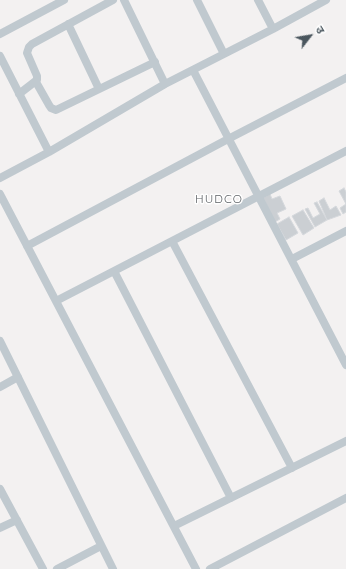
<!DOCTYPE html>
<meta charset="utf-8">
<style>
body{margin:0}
#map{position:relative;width:346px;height:569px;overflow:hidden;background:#f3f1f1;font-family:Quicksand,"Noto Sans Devanagari",sans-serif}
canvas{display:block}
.north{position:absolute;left:290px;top:16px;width:40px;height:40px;-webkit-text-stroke:3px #fff;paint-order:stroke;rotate:59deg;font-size:11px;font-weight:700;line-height:16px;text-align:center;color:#4a565e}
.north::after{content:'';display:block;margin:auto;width:14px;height:18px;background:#4a565e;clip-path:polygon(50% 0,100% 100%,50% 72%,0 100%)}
</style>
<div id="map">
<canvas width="346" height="569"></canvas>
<div class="north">उ</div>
</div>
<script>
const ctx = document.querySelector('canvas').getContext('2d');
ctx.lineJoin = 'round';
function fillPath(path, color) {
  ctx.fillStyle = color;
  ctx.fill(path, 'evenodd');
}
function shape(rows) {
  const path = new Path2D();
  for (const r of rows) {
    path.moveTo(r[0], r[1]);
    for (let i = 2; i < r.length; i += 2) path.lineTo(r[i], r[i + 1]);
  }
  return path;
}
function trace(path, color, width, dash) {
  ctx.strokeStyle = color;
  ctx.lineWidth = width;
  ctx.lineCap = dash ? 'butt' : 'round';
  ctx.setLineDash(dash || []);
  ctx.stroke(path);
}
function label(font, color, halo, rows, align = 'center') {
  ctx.font = font + ' Quicksand,sans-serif';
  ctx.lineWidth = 3;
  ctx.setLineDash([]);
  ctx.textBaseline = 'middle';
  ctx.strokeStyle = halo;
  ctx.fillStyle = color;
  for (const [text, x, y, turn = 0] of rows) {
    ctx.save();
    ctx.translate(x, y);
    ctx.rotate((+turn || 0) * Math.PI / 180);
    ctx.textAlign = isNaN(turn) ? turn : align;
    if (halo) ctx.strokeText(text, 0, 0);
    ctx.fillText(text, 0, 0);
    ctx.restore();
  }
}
const building = shape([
 [344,188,346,192,346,212,343,214,340,208,346,204,339,191,344,188],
 [270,194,272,199,280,196,286,209,277,213,280,219,275,222,263,198,270,194],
 [324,198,330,210,336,206,341,215,327,220,319,201,324,198],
 [317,202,327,220,315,227,305,209,308,208,313,218,320,214,314,203,317,202],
 [303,210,314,228,303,235,292,216,303,210],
 [289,217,298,233,286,240,277,224,289,217]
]);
const street = shape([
 [124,0,165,84],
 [197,0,224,54],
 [258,0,273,29],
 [68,24,99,89],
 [0,34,64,0],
 [0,56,49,152],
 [193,70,346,365],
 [36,82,49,105,51,108,56,110,155,62],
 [19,94,37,80,37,76,27,53,29,47,32,44,113,0],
 [0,178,49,152,165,84,273,29,326,0],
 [0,194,196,569],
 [172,241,292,468],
 [27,246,230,138,346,78],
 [292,259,346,231],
 [114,271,231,498],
 [56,301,346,151],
 [0,341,113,569],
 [0,387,18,377],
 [0,489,43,569],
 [174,526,346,441],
 [0,528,17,520],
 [57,569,101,546],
 [210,569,346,498]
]);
const neighbourhoodNames = [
 ["HUDCO",219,199]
];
fillPath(building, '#cbcfd3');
trace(building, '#d5d8dc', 1);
trace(street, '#c0c9cf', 8);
ctx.letterSpacing = '1px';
label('12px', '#5e6266', '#fff', neighbourhoodNames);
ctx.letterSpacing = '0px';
</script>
